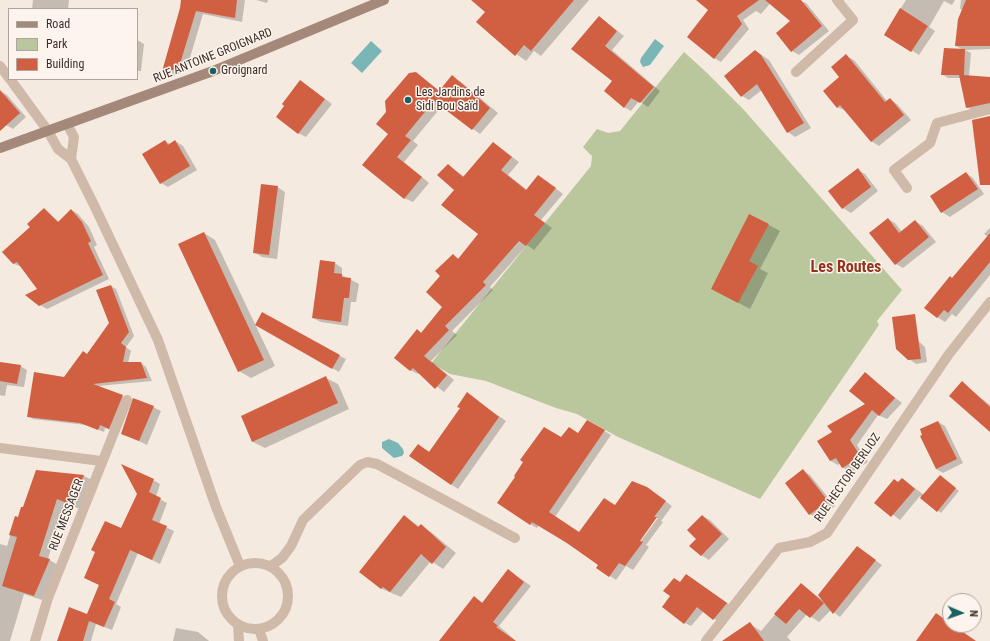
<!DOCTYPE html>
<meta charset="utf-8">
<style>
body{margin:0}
#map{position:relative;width:990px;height:641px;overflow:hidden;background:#f5eadf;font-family:"Roboto Condensed",sans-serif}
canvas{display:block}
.legend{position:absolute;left:8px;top:8px;width:130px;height:72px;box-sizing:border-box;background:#fcf4ed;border:1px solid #afa59f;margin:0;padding:5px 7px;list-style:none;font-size:12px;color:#3c2f2a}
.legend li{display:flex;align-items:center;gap:8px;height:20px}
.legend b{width:20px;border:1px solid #afa59f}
.north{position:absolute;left:942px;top:593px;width:40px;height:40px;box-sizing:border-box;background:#fcf4ed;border:1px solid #afa59f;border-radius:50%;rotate:92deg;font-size:11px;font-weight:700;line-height:16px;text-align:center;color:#3c2f2a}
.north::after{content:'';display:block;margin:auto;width:14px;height:18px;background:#1a6162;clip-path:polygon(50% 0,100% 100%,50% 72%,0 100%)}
</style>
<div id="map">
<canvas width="990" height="641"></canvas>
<ul class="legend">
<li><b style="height:5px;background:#a4887a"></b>Road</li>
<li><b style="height:11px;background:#bac79d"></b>Park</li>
<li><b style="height:11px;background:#d15f42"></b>Building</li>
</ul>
<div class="north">N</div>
</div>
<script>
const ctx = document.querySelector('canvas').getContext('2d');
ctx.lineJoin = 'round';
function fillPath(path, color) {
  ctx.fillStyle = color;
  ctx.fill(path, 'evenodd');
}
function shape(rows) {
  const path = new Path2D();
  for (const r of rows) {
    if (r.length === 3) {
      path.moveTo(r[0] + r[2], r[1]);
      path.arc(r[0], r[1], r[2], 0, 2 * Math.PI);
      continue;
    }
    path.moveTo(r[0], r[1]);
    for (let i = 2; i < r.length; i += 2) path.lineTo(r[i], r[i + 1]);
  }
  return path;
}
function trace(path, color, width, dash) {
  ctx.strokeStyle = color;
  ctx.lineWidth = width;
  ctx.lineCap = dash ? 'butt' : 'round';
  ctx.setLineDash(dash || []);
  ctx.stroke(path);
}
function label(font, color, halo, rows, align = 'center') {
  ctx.font = font + ' "Roboto Condensed",sans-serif';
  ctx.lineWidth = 3;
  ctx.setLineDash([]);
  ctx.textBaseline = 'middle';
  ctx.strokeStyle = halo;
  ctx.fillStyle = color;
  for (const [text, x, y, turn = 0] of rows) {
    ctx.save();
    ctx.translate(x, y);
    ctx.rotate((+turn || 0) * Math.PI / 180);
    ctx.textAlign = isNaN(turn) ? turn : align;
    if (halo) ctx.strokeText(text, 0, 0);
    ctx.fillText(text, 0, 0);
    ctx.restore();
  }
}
const green = shape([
 [684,52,705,71,744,110,902,290,877,321,879,325,760,499,618,437,577,414,556,408,486,381,450,374,435,365,433,367,429,366,591,166,592,156,583,147,597,129,608,133,620,131]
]);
const water = shape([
 [655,39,664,46,650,65,643,67,640,62,641,58],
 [371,41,382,51,362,73,351,63],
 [389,439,398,443,403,449,404,453,402,456,394,458,382,448,382,442]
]);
const shadow = shape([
 [33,0,69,0,68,9,32,9],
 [184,0,245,0,242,22,203,14,186,71,169,78,162,74],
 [256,0,268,0,267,3],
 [482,0,589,0,541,56,534,51,526,61,505,46,486,12],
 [703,0,773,0,761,14,756,11,743,20,749,29,721,62,714,58,710,10],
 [798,0,806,3,829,31,799,55,792,51,792,21],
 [906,0,955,0,952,5,944,1,929,27,935,31,919,55,885,34],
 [961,0,990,0,990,49,965,50,971,53,969,76,990,78,990,107,973,111,967,107,961,78,948,78,942,74,963,50,956,46,963,10,960,9],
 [599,17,624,36,612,50,660,91,648,107,639,101,631,111,624,107,613,81,573,49],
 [137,40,144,44,141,71,137,71],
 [756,51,769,60,811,128,795,137,788,132,762,90,749,100,742,96],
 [846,56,854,60,887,101,890,99,897,104,911,120,879,146,871,141,846,111,837,107],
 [416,73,440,91,452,77,461,82,498,113,480,134,442,106,413,141,418,145,404,162,429,183,413,202,404,198,389,134],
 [301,81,332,104,306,137,298,133],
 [0,91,7,95,26,117,13,129,6,125,0,118],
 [165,141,170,144,175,141,183,146,197,170,168,187,161,183],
 [493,143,519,162,508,175,527,190,546,181,563,194,541,220,552,228,534,250,527,245,490,287,493,290,452,331,457,335,431,361,454,380,444,392,420,373,418,374,410,370,417,330,422,333,443,307,442,276,453,255,459,259,479,234,456,190,448,166,465,177],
 [858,170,865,174,878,191,851,213,843,208,830,191],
 [966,173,973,178,984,194,950,217,942,212,931,196],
 [277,187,285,192,277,259,262,257,254,252],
 [44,209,59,222,71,210,78,214,89,227,97,245,94,247,109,279,47,309,40,305,38,289,22,267,14,264,3,252,31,227],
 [750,215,780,231,760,269,768,273,750,309,724,295],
 [888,219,895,223,902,232,915,221,923,226,936,242,903,268,896,264],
 [990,228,990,275,956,317,952,314,945,322,937,317,953,279,988,237,984,234],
 [204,233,215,240,275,366,251,378,239,371,179,245],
 [335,263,342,268,342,275,359,284,356,302,351,302,348,326,321,322,313,318],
 [111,286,116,289,134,336,126,347,131,351,128,363,141,363,146,367,152,381,98,386,128,399,114,431,105,428,104,432,86,425,33,419,28,416,88,355,110,324],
 [256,324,340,356,346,359,339,372],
 [899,324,925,347,927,362,916,364,909,359],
 [0,364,20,366,27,370,24,387,7,385,5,396,0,395],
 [865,374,902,403,887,419,878,415,857,445,868,462,851,472,843,468,841,463,838,465,831,461,819,441,833,432,866,404],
 [326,378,338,384,349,409,265,448,253,442,242,416],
 [962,383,990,405,990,429],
 [467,394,506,421,458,489,410,456,425,449,430,452,461,408],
 [153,407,161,411,147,445,122,433],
 [587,421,611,435,555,517,579,533,616,506,654,493,672,506,661,521,663,522,646,545,649,547,633,570,626,566,616,580,598,568,600,565,539,525,537,528,530,524,561,438,578,434],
 [656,518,658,518,638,545,636,544],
 [938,422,945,426,963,463,943,473,936,469],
 [36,471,84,476,92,480,80,509,65,503,48,559,58,565,42,600,24,594,10,641,0,641,0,544,7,546,16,517,18,518,24,509],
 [803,471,810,475,835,506,817,519,810,514],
 [941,476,959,491,941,513,920,496,900,520,876,502,903,479,924,495],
 [153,480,160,484,156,497,167,503,159,524,174,531,160,564,138,553,116,604,121,607,112,630,96,624,91,641,58,641,87,615,121,529],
 [404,516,420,527,421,526,431,532,456,553,443,569,431,561,401,597,382,589,360,572],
 [702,516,710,520,729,539,709,560,701,555,697,539],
 [857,547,882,565,840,617,831,610,819,622,807,614,787,637,791,641,738,641,750,624,761,631,801,584,821,599],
 [508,570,531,586,499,626,516,641,451,641,474,597,483,603],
 [693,579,733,607,720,623,704,611,691,626,685,623,680,583],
 [176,628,198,632,209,641,173,641]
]);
const building = shape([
 [181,0,237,0,235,18,196,11,179,67,161,75,180,8],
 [471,0,574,0,531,51,524,45,515,56,476,22,485,12],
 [696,0,759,0,737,16,742,24,714,59,687,37,708,10],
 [765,0,801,0,822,26,791,52,776,33,790,21],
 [966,0,990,0,990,46,955,46,958,19],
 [900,8,928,26,911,52,884,35],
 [599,16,617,31,605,46,654,87,640,103,631,98,624,108,604,91,612,81,571,49],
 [944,48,965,49,964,75,990,77,990,103,966,108,959,75,941,75],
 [755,50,761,55,804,123,787,133,757,84,741,97,724,76],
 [846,54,885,102,890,98,904,115,871,142,840,105,837,108,823,91,839,77,831,67],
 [416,72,439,91,452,75,490,108,472,130,434,101,405,136,411,140,397,157,422,177,404,199,362,165,388,134,376,124,386,112,385,101,409,73],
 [300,80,325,99,298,134,276,117,284,106,282,104],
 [0,90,20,113,0,131],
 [990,116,990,185,980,185,972,120],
 [165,140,168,145,175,140,190,166,160,184,142,154],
 [493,142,512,157,501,170,526,190,538,175,556,188,534,215,545,223,526,246,519,241,483,282,486,285,445,326,449,330,424,356,447,375,435,389,413,368,410,371,394,358,417,329,421,333,442,307,426,292,440,276,435,271,453,254,458,259,478,234,441,205,454,190,437,175,448,164,463,177],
 [858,168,871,187,842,209,828,191],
 [966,172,978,189,941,213,930,196],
 [261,184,278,186,269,255,253,253],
 [44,208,58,222,71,209,82,222,91,241,88,243,103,275,39,306,25,295,37,289,17,262,13,264,2,252,30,227,27,224],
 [749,214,769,224,749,261,758,266,738,303,711,289],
 [888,218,899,233,915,220,929,237,895,265,869,233],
 [204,232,264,360,238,372,178,244],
 [990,233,990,262,948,313,944,310,937,318,924,308,950,276,952,278],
 [320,260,335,262,334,273,342,274,342,277,351,278,349,298,344,298,341,322,312,318],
 [111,285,129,332,121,343,126,347,123,362,141,362,147,378,93,384,123,395,109,429,100,425,98,430,80,423,27,417,34,372,64,377,83,351,87,354,109,323,96,290],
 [262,312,340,355,332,369,255,325],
 [915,314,921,359,908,360,896,349,892,317],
 [0,362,21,365,17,384,0,381],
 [865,372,895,398,879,416,872,410,850,440,861,457,842,468,836,458,830,461,817,441,832,432,827,426,865,404,849,391],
 [326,376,338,403,252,442,241,416],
 [962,381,990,407,990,432,949,396],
 [467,392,499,417,451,485,409,456,418,444,429,452,460,408,457,407],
 [133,398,154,406,139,441,121,434],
 [587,420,605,430,549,512,579,532,604,498,615,505,632,481,647,487,666,501,654,517,657,517,640,541,643,542,625,566,619,563,609,577,596,568,598,565,567,543,532,522,530,525,497,503,515,477,514,476,523,462,520,460,544,427,561,437,569,427,578,433],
 [938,421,957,459,936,469,920,436,922,435,920,429],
 [121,464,154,479,149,492,161,498,152,520,167,526,152,560,130,550,109,599,115,602,104,627,89,621,83,641,57,641,69,607,87,614,99,585,84,578,95,552,91,550,105,521,121,528,137,494],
 [803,469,828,501,809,515,785,483],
 [36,470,84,475,72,505,57,499,39,556,50,559,34,596,2,586,17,537,9,535,15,516,18,517,21,507,23,507],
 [940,475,956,488,937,512,920,498],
 [902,478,915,489,891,517,874,503,894,479,898,482],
 [404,515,418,527,421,524,446,547,432,564,421,554,390,592,383,587,381,589,359,572],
 [702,515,722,534,701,556,689,546,696,539,687,530],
 [857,546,876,560,833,614,818,595],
 [508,569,524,582,493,622,498,626,496,627,516,641,439,641,474,596,482,603],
 [686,574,727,603,713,620,697,607,684,624,662,607,670,596,663,591,674,578,680,582],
 [801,583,824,603,810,618,799,609,786,624,774,614],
 [936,613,950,623,950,625,953,625,976,641,916,641],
 [750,622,764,641,722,641]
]);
const street = shape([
 [0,66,9,78],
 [796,72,853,20,837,0],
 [10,79,48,131,58,149,71,159,94,205,158,340,216,507,240,566],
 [67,124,74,137,71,159],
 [907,188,894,170,930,143,937,123,990,109],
 [0,448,101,461],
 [255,596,33],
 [271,566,282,558,291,546,303,520,360,465,367,462,377,464,515,538],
 [238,624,239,641],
 [259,629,263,641],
 [35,641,48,598,127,400],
 [706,641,779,548,810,542,827,533,949,354,990,302]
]);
const secondary = shape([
 [0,148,213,71,384,0]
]);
const markers = [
 [213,71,4,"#1a6162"],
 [408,100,4,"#1a6162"]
];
const streetNames = [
 ["RUE ANTOINE GROIGNARD",213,56,-22],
 ["RUE HECTOR BERLIOZ",848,478,-55],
 ["RUE MESSAGER",67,515,-69]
];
const poiNames = [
 ["Groignard",221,71],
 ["Les Jardins de",416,93],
 ["Sidi Bou Saïd",416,107]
];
const districtNames = [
 ["Les Routes",846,268]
];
fillPath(green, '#bac79d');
fillPath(water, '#7bb6b6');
fillPath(shadow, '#0003');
fillPath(building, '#d15f42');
trace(street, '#cfb9a9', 10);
trace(secondary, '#a4887a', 10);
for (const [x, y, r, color] of markers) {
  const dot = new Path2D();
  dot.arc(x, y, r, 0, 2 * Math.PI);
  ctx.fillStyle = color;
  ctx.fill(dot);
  trace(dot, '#fcf4ed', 1.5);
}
label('12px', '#3c2f2a', '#fcf4ed', streetNames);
label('12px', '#3c2f2a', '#fcf4ed', poiNames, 'left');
label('bold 16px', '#94321a', '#fcf4ed', districtNames);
</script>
